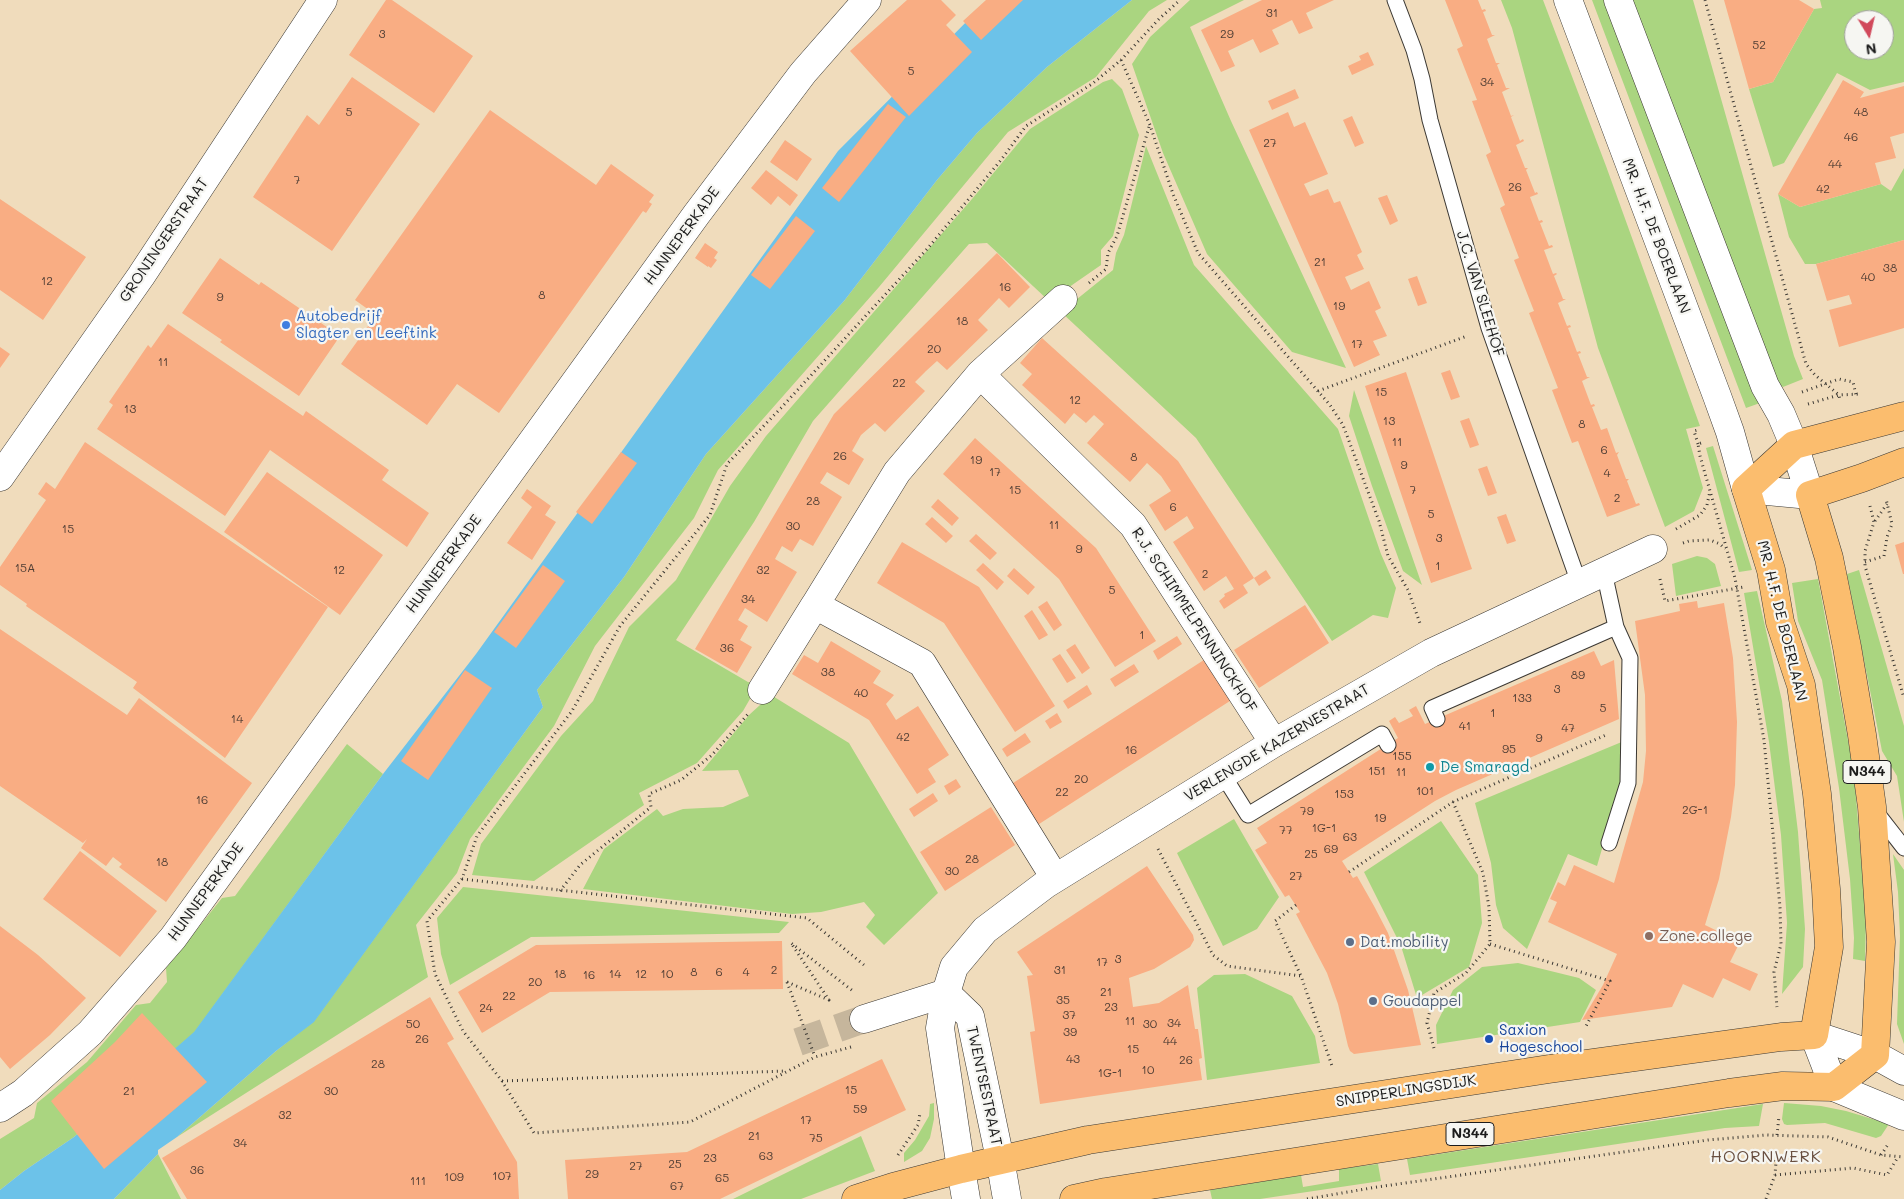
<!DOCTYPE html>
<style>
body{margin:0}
#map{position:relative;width:1904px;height:1199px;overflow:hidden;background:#f0dcbc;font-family:Mali,sans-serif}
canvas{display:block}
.north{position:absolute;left:1844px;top:10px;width:50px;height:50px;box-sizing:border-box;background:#f6f6f2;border:1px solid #9f9f9c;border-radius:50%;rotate:171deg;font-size:14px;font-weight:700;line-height:20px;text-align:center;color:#1c1c1c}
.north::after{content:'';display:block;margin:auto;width:18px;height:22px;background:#d1495b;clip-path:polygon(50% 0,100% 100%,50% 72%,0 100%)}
</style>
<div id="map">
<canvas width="1904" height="1199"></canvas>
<div class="north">N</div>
</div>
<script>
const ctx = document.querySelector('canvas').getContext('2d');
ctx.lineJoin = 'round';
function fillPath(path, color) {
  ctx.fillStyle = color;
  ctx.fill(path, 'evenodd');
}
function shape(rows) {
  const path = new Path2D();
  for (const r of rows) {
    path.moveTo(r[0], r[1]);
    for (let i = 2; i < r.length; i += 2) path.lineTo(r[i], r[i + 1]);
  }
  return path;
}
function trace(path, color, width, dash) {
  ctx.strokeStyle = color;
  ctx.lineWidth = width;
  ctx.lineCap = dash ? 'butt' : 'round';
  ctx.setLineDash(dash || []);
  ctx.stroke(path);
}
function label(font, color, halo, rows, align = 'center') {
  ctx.font = font + ' Mali,sans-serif';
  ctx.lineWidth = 4.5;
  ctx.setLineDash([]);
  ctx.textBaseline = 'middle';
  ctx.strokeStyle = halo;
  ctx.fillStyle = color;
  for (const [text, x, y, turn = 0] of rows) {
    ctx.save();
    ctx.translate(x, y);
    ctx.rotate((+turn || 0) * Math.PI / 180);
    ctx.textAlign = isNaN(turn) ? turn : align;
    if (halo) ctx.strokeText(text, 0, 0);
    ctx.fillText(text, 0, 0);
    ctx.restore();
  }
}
const green = shape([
 [1132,0,1167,0,1149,11,1096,77,1008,132,879,287,718,470,694,518,595,646,554,726,470,839,457,873,416,925,428,977,177,1137,276,1051,314,1021,543,707,537,690,624,577,706,454,844,301,937,180,977,133,1047,67],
 [1190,0,1244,0,1190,27,1231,121,1346,368,1292,352,1207,254,1163,153,1132,64,1150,37],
 [1501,0,1543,0,1606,166,1700,426,1686,429,1703,488,1694,511,1665,527,1598,348,1512,28],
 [1592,0,1608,0,1760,403,1746,408],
 [1624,0,1693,0,1794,356,1803,379,1783,387,1773,380],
 [1820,0,1904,0,1904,82,1870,90,1837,73,1784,163,1773,167,1749,89,1773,82,1814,9,1822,8],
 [1854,20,1884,20,1884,50,1854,50],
 [1112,79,1122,89,1139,135,1113,236,1101,250,1101,265,1049,301,987,243,969,244,813,421,754,522,676,640,748,682,758,685,743,711,697,763,639,793,644,805,534,881,472,875,481,844,561,736,593,701,629,627,676,580,730,486,766,436,972,199,1030,129,1103,82],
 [1146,146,1194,265,1338,429,1381,554,1396,588,1388,618,1373,615,1332,641,1196,438,1061,312,1113,270,1116,253,1124,235],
 [1904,168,1904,240,1816,264,1805,264,1789,237,1778,194,1800,207,1881,184,1891,191],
 [1354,390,1422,585,1403,571,1372,486,1349,416],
 [1713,446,1752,570,1739,572,1706,448],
 [1697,556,1707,558,1715,564,1721,586,1676,596,1672,564],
 [1859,570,1904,726,1904,822,1897,776,1882,751,1847,574],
 [1818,579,1854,773,1866,918,1865,961,1853,959,1854,938,1850,879,1839,788,1822,680,1798,621,1792,583],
 [1757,591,1782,701,1798,832,1805,929,1803,967,1782,994,1787,923,1781,835,1769,742,1744,593],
 [771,695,849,743,938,893,884,945,866,927,875,915,864,902,821,912,792,914,583,889,604,849,657,809,663,816,683,809,723,807,749,796,738,770,702,771,749,715],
 [1624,741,1622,780,1597,866,1568,854,1527,949,1503,928,1496,905,1491,863,1475,803],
 [347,744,383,774,194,1033,74,1137,24,1171,0,1190,0,1139,34,1118,37,1103,87,1062,136,1005,150,1003,167,982,166,968,222,898,235,896],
 [1234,819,1279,897,1257,929,1223,946,1177,853],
 [1441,821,1478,875,1482,923,1469,967,1417,998,1401,946,1364,872],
 [1893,854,1904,870,1904,1044,1897,1024,1900,936,1898,892],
 [463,887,789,922,779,933,531,937,450,985,441,954,437,918],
 [1518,963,1579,978,1596,990,1580,1022,1437,1044,1436,1025,1453,990,1482,967],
 [1245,974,1292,996,1315,1036,1320,1063,1207,1080,1197,988,1214,975],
 [934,1103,934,1119,930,1138,922,1151,904,1162,904,1153,915,1140,929,1116,930,1104],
 [1784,1103,1821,1106,1846,1111,1889,1124,1881,1136,1876,1138,1825,1123,1787,1125,1784,1124,1782,1119],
 [1763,1104,1759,1126,1725,1128,1410,1175,1407,1159],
 [861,1136,875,1171,801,1199,733,1199],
 [158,1154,181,1199,114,1199],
 [1378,1164,1381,1181,1260,1199,1212,1199,1210,1190,1301,1175,1303,1187,1339,1181,1339,1169]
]);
const water = shape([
 [988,0,1132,0,1047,67,977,133,937,180,844,301,706,454,624,577,537,690,543,707,314,1022,276,1051,177,1137,158,1150,158,1154,114,1199,0,1199,0,1190,24,1171,74,1137,194,1032,383,774,476,654,838,151]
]);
const building = shape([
 [386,0,392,0,473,56,434,113,349,55],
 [907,0,941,0,956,15,946,25,972,52,909,116,850,51],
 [986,0,1023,0,981,40,963,21],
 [1262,0,1334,0,1306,13,1313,28,1299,34,1292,20,1272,30,1279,44,1260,53,1253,39,1228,51,1235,66,1221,72,1201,30],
 [1445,0,1478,0,1482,10,1485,9,1486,11,1483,12,1492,35,1495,35,1487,39,1496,63,1500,63,1497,65,1506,88,1510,88,1502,92,1511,116,1514,115,1511,117,1520,141,1523,139,1524,141,1516,145,1525,168,1528,168,1526,170,1535,193,1537,192,1538,194,1530,197,1539,221,1542,220,1543,222,1540,223,1549,246,1552,245,1553,247,1544,250,1553,274,1556,273,1557,274,1554,276,1563,299,1566,299,1558,303,1567,326,1570,325,1571,327,1568,328,1577,352,1580,351,1581,353,1578,354,1587,377,1590,377,1582,381,1591,405,1594,404,1595,406,1592,407,1601,430,1607,428,1616,453,1619,452,1617,455,1626,479,1629,479,1627,481,1636,504,1639,503,1640,505,1607,517,1578,441,1572,443,1552,390,1558,388,1529,313,1534,311,1514,260,1519,258,1500,208,1505,205,1486,155,1491,152,1472,101,1477,100,1457,49,1463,46],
 [1724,0,1799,0,1814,9,1773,82,1749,89],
 [1368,52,1374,65,1352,75,1348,66,1361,60,1359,56],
 [352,77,420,124,332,251,253,197,307,115,319,125],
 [1843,80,1864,92,1860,98,1904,86,1904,133,1890,137,1896,158,1875,163,1881,184,1800,207,1778,194],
 [1295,89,1299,98,1272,110,1268,101],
 [888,104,906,117,839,202,822,188],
 [490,110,596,185,611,164,654,195,649,202,652,204,646,213,643,211,499,413,457,384,427,425,341,364,376,315,355,300],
 [1288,112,1294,127,1305,122,1328,174,1304,184,1310,196,1328,189,1334,203,1340,201,1362,252,1357,255,1364,269,1345,277,1351,290,1369,281,1381,308,1375,311,1387,336,1373,341,1380,355,1354,367,1249,130],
 [1352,116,1364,143,1355,147,1343,120],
 [785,140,812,159,797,181,770,162],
 [766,170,798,195,790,206,778,196,771,205,751,188],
 [1387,195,1398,221,1390,225,1378,198],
 [0,199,86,257,43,320,0,290],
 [796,216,815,231,770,289,751,275],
 [1904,240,1904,328,1839,347,1829,310,1852,304,1849,295,1827,301,1816,264],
 [705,243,718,252,714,258,717,260,711,268,708,266,708,267,695,258],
 [997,253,1030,287,1009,308,999,298,978,320,988,330,947,370,937,361,926,371,915,382,925,391,885,432,875,423,861,435,852,451,864,459,849,485,827,472,820,483,842,497,813,546,800,539,792,552,782,546,775,559,797,572,767,622,745,608,738,620,748,626,740,640,752,647,737,673,695,649,834,414],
 [220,258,259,285,261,282,340,336,299,396,220,342,222,340,182,313],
 [1417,276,1427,303,1418,306,1408,279],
 [168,324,303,416,306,411,389,470,382,480,429,513,407,547,270,450,225,516,97,429,113,405,109,402,148,345,151,348],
 [1042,338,1178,461,1254,578,1243,585,1248,593,1224,609,1219,601,1225,596,1224,594,1234,589,1226,576,1204,591,1173,542,1194,528,1187,516,1165,531,1149,505,1171,491,1161,476,1147,463,1130,482,1087,443,1104,424,1094,415,1086,423,1074,413,1065,424,1022,385,1032,374,1020,363],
 [0,347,10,354,0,368],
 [1450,370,1460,397,1451,400,1441,373],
 [1406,372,1472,569,1431,583,1365,386],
 [1469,418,1479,445,1470,448,1460,421],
 [975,438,1096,548,1156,641,1115,667,1059,579,943,474],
 [85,442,328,607,225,758,133,688,137,682,26,606,27,604,0,585,0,567,46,500,38,494,46,482,55,489],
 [621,452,637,463,592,524,576,512],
 [1487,466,1497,493,1488,496,1478,469],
 [267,472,383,555,340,615,224,532],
 [527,489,551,506,545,515,556,522,532,560,507,543,532,507,521,498],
 [938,499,959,518,952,526,931,507],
 [1506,514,1516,541,1507,544,1497,517],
 [932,517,953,536,946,543,925,524],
 [976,534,997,553,990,560,969,541],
 [902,542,979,587,1055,706,1015,732,944,623,877,583],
 [1904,542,1904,574,1903,574,1895,545],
 [983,563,1004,582,997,590,976,570],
 [543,565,565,581,516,648,494,632],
 [1014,568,1035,587,1028,595,1007,576],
 [1266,570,1271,578,1259,586,1254,578],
 [1047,601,1062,625,1054,631,1038,607],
 [1697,601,1698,608,1724,603,1733,658,1737,722,1735,785,1731,817,1719,879,1705,925,1740,942,1730,962,1758,974,1750,991,1723,978,1713,998,1683,984,1672,1007,1582,1020,1603,985,1617,954,1548,922,1557,902,1550,899,1558,882,1565,886,1574,865,1614,883,1643,782,1646,751,1645,695,1635,621,1680,611,1679,604],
 [1305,605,1329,643,1259,688,1234,650],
 [1032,610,1048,635,1039,640,1024,616],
 [0,629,127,715,139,698,252,783,166,902,119,867,122,864,113,857,106,866,81,848,87,839,83,843,0,786],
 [1177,636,1182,644,1158,660,1153,651],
 [831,641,881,671,873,683,894,695,886,704,896,720,918,706,949,755,928,769,936,782,917,794,869,720,792,674,804,655,818,663],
 [1075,644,1090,668,1082,674,1066,650],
 [1594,651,1601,666,1614,660,1619,719,1456,790,1435,801,1342,861,1353,878,1357,876,1374,906,1388,933,1408,990,1421,1045,1354,1054,1350,1051,1348,1046,1338,1004,1327,973,1296,914,1300,912,1289,895,1285,897,1255,850,1267,843,1257,828,1398,738,1389,721,1395,717,1399,723,1413,716,1409,710,1416,706,1425,724],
 [1060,654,1076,678,1067,683,1052,659],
 [1207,658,1233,699,1036,826,1010,785],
 [1134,664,1139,672,1115,687,1110,679],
 [465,670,492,688,428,780,401,761],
 [1087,685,1092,694,1068,709,1063,701],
 [1057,713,1062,722,1050,729,1045,721],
 [1025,733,1031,742,1007,757,1002,749],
 [956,779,961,787,949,795,944,786],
 [933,793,938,801,914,817,909,809],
 [991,807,1015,845,945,891,920,852],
 [80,851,157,911,120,957,43,899],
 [1147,866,1193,935,1194,940,1190,947,1154,969,1129,978,1133,1007,1159,1003,1188,985,1195,1029,1198,1029,1202,1058,1199,1059,1202,1080,1040,1104,1030,1032,1035,1031,1027,976,1033,975,1017,952],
 [0,926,38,955,86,998,50,1035,10,1069,0,1057],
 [782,941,783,989,550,992,482,1033,458,992,536,945],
 [430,997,454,1039,447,1043,517,1162,519,1199,187,1199,162,1158],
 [142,1013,207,1082,104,1169,51,1101,115,1042],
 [882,1059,906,1110,720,1199,568,1199,565,1160,687,1152]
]);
const minorTunnel = shape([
 [798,1042,864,1019]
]);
const path = shape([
 [1705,0,1806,364,1815,375,1839,395,1840,401],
 [1121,60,1150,125,1173,194,1198,253,1330,405,1343,425,1379,521,1388,556,1408,590,1421,626],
 [1089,283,1106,269,1108,253,1117,236,1149,127],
 [1318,391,1467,336],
 [1802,392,1839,379,1853,382,1856,395],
 [1808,404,1839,395,1860,394],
 [1701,443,1698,444,1700,456,1735,578,1764,740,1780,907,1781,944,1774,972,1777,1007],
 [1698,444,1694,431,1698,430],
 [1870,506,1874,522,1865,551,1865,566,1904,698],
 [1875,521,1887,504],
 [1676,529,1700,515,1707,505,1710,491],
 [1683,543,1689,541,1710,540,1720,544,1725,549],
 [1865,562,1884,556,1887,537,1892,524,1886,499],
 [1660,579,1665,601,1744,587],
 [1158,849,1213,955,1227,966,1301,976,1332,1066],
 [1349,872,1453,802,1606,735],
 [462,879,807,918,864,965],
 [560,891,580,865,651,807,649,794,681,780,712,755,748,714],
 [1296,905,1275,921,1301,976],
 [1490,944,1610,981,1585,1028],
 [787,982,829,1000,791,943,853,991],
 [787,982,815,1057],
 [851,1047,815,1057,690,1122,534,1133,502,1081,463,1031,435,974,427,921,462,879,477,836,572,711,620,626,710,515,727,464,781,408,928,248,1001,160,1026,126,1092,84,1121,60,1159,19,1180,0],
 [1434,1048,1427,1023,1434,993,1466,973,1490,944,1489,907,1483,873,1453,802],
 [502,1081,786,1071],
 [1777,1135,1779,1116],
 [898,1155,918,1125,920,1113],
 [1881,1155,1889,1143],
 [1775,1175,1853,1168,1887,1175,1898,1157],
 [1307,1199,1377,1187,1708,1140,1766,1135,1828,1137,1881,1155,1904,1157],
 [1766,1199,1775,1175,1776,1162,1767,1149]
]);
const service = shape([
 [1395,0,1414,50,1422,79,1430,120,1489,328,1579,583],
 [1604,572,1616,627,1630,658,1628,783,1609,843],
 [1437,719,1432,708,1616,627],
 [1223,775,1248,815,1382,734,1388,745],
 [1876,812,1904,848]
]);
const minor = shape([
 [980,374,1063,299],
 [0,477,141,276,323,0],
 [762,690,815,605],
 [1055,878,922,663,815,605,897,472,980,374,1133,525,1274,743],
 [946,993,970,1016,1000,1159],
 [864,1019,946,993],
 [0,1108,23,1093,90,1033,173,938,696,215,803,73,867,0],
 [961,1169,940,1028,946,993,954,967,985,930,1046,884,1274,743,1431,653,1653,549]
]);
const tertiary = shape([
 [1568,0,1717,396,1730,432,1746,489,1810,495,1794,445,1781,414,1765,386,1618,0],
 [1814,1035,1834,1087,1904,1116],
 [1814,1035,1875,1055,1904,1071],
 [1000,1159,1007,1199],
 [961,1169,966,1199]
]);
const primary = shape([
 [856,1199,893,1187,961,1169,1088,1140,1549,1069,1781,1037,1814,1035,1829,947,1826,889,1817,794,1801,685,1780,622,1771,570,1746,489,1794,445,1904,416],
 [1074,1199,1106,1192,1729,1093,1783,1086,1834,1087,1875,1055,1881,942,1872,807,1862,735,1847,647,1829,558,1810,495,1862,478,1904,462]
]);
const markers = [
 [286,325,5,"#3f7fe0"],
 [1430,767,5,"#0f9aa8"],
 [1649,936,5,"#8d6e63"],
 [1350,942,5,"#5c6f8a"],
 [1373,1001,5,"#5c6f8a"],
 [1489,1039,5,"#1a4fb4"]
];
const numberNames = [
 ["31",1272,13],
 ["3",382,34],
 ["29",1227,34],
 ["52",1759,45],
 ["5",911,71],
 ["34",1487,82],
 ["5",349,112],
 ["48",1861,112],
 ["46",1851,137],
 ["27",1270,143],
 ["44",1835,164],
 ["7",297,180],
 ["26",1515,187],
 ["42",1823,189],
 ["21",1320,262],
 ["38",1890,268],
 ["40",1868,277],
 ["12",47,281],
 ["16",1005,287],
 ["8",542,295],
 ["9",220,297],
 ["19",1339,306],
 ["18",962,321],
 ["17",1357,344],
 ["20",934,349],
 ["11",163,362],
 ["22",899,383],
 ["15",1381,392],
 ["12",1075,400],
 ["13",130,409],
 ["13",1389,421],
 ["8",1582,424],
 ["11",1397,442],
 ["6",1604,450],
 ["26",840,456],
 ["8",1134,457],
 ["19",976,460],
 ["9",1404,465],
 ["17",995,472],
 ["4",1607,473],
 ["15",1015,490],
 ["7",1413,490],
 ["2",1617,498],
 ["28",813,501],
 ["6",1173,507],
 ["5",1431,514],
 ["11",1054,525],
 ["30",793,526],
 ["15",68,529],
 ["3",1439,538],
 ["9",1079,549],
 ["1",1438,566],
 ["15A",25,568],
 ["12",339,570],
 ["32",763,570],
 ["2",1205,574],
 ["5",1112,590],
 ["34",748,599],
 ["1",1142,635],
 ["36",727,648],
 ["38",828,672],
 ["89",1578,675],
 ["3",1557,689],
 ["40",861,693],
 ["133",1522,698],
 ["5",1603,708],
 ["1",1493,713],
 ["14",237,719],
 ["41",1465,726],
 ["47",1568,728],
 ["42",903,737],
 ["9",1539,738],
 ["95",1509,749],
 ["16",1131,750],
 ["155",1402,756],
 ["151",1377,771],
 ["11",1401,772],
 ["20",1081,779],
 ["101",1425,791],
 ["22",1062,792],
 ["153",1344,794],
 ["16",202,800],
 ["2G-1",1695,810],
 ["79",1307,811],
 ["19",1380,818],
 ["1G-1",1324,828],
 ["77",1286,830],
 ["63",1350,837],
 ["69",1331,849],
 ["25",1311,854],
 ["28",972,859],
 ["18",162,862],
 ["30",952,871],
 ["27",1296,876],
 ["3",1118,959],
 ["17",1102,962],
 ["2",774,970],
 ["31",1060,970],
 ["8",694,972],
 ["6",719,972],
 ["4",746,972],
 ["18",560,974],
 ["14",615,974],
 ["12",641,974],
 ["10",667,974],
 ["16",589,975],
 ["20",535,982],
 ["21",1106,992],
 ["22",509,996],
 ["35",1063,1000],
 ["23",1111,1007],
 ["24",486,1008],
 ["37",1069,1015],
 ["11",1130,1021],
 ["34",1174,1023],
 ["50",413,1024],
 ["30",1150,1024],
 ["39",1070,1032],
 ["26",422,1039],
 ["44",1170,1041],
 ["15",1133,1049],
 ["43",1073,1059],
 ["26",1186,1060],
 ["28",378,1064],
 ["10",1148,1070],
 ["1G-1",1110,1073],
 ["15",851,1090],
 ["21",129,1091],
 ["30",331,1091],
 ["59",860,1109],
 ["32",285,1115],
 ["17",806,1120],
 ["21",754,1136],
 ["75",816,1138],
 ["34",240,1143],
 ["63",766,1156],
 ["23",710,1158],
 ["25",675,1164],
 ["27",636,1166],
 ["36",197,1170],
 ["29",592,1174],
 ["107",502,1176],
 ["109",454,1177],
 ["65",722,1178],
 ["111",418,1181],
 ["67",677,1186]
];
const shields = [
 [1867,772,48],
 [1470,1134,48]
];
const shieldNames = [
 ["N344",1867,772],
 ["N344",1470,1134]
];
const streetNames = [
 ["HUNNEPERKADE",682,236,-54],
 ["MR. H.F. DE BOERLAAN",1656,236,69],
 ["GRONINGERSTRAAT",164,240,-56],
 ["J.C. VAN SLEEHOF",1480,294,73],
 ["HUNNEPERKADE",444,564,-54],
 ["R.J. SCHIMMELPENNINCKHOF",1194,620,57],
 ["MR. H.F. DE BOERLAAN",1782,621,76],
 ["VERLENGDE KAZERNESTRAAT",1277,743,-31],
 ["HUNNEPERKADE",206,892,-54],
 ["TWENTSESTRAAT",984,1086,78],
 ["SNIPPERLINGSDIJK",1406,1091,-9]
];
const shopNames = [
 ["Autobedrijf",296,316],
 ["Slagter en Leeftink",296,333]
];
const cultureNames = [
 ["De Smaragd",1440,767]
];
const educationNames = [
 ["Zone.college",1659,936]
];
const serviceNames = [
 ["Dat.mobility",1360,942],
 ["Goudappel",1383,1001]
];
const transitNames = [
 ["Saxion",1499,1030],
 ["Hogeschool",1499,1047]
];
const neighbourhoodNames = [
 ["HOORNWERK",1766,1157]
];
fillPath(green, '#aad580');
fillPath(water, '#6cc2e9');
fillPath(building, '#f9ad83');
trace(minorTunnel, '#c6b69c', 28, [28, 14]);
trace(service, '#3c3934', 17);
trace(minor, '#3c3934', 29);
trace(tertiary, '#3c3934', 29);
trace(primary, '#3c3934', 29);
trace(path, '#3c3934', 3, [1, 4]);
trace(service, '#fff', 15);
trace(minor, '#fff', 28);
trace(tertiary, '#fff', 28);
trace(primary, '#fbbd6e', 28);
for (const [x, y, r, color] of markers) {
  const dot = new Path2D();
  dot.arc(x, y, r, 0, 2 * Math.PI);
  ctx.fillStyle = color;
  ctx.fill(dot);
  trace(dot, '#f6f6f2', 2);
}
label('12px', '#534036', null, numberNames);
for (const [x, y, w] of shields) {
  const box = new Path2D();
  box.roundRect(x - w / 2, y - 11.5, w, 23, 4);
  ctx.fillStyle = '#f6f6f2';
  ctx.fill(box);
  trace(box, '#1c1c1c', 1);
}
label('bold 14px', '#1c1c1c', null, shieldNames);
label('15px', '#1c1c1c', '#f6f6f2', streetNames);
label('15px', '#366cbe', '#f6f6f2', shopNames, 'left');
label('15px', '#0d838f', '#f6f6f2', cultureNames, 'left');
label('15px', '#785e54', '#f6f6f2', educationNames, 'left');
label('15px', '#4e5e75', '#f6f6f2', serviceNames, 'left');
label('15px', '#164399', '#f6f6f2', transitNames, 'left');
ctx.letterSpacing = '1px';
label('16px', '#694f40', '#f6f6f2', neighbourhoodNames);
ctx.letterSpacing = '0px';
</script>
